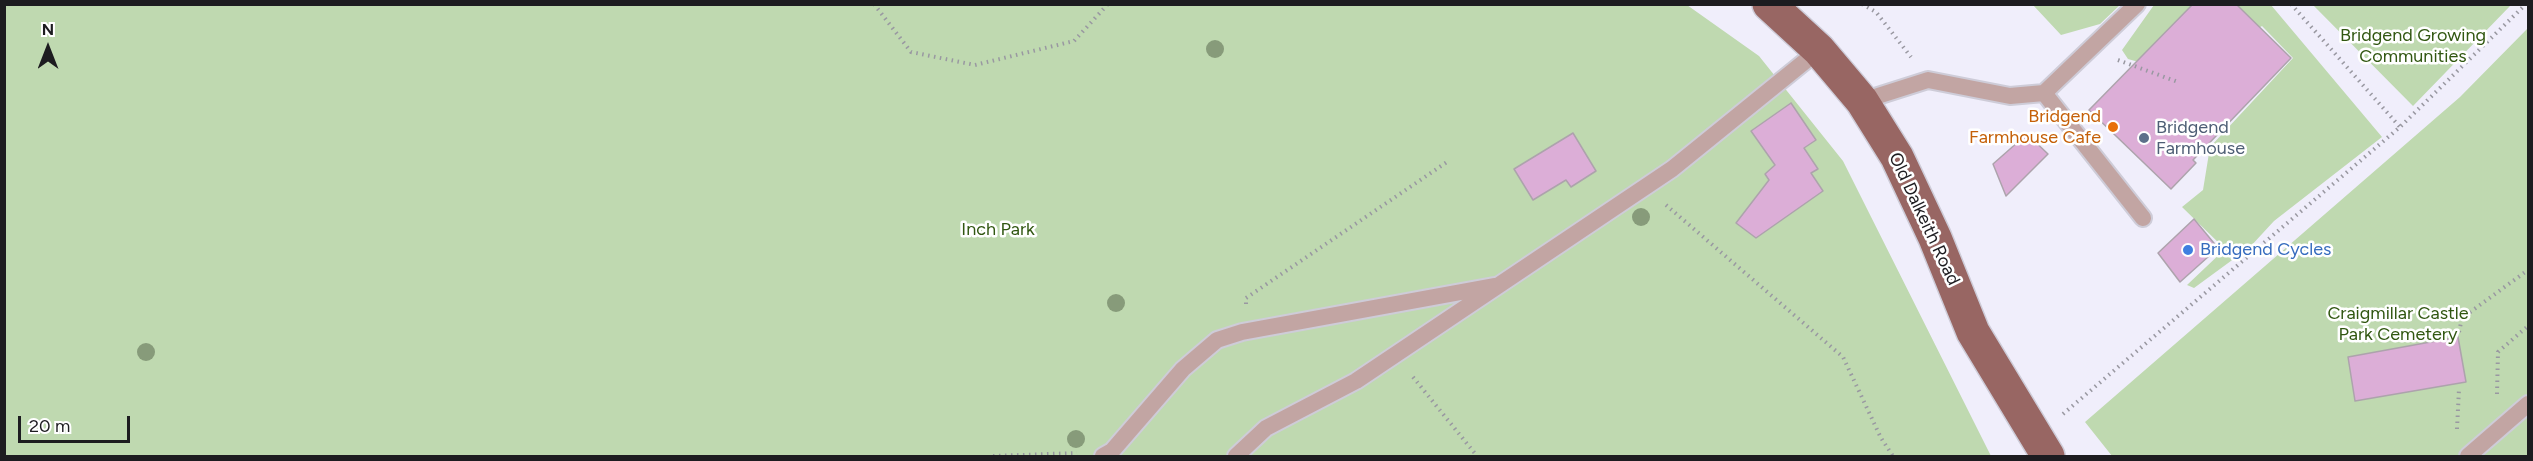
<!DOCTYPE html>
<style>
body{margin:0}
#map{position:relative;width:2533px;height:461px;overflow:hidden;background:#f0eefb;font-family:Figtree,sans-serif}
canvas{display:block}
.frame{position:absolute;inset:0;border:6px solid #1d1c20;pointer-events:none}
.north{position:absolute;left:18px;top:18px;width:60px;height:60px;-webkit-text-stroke:4px #fff;paint-order:stroke;rotate:0deg;font-size:16px;font-weight:700;line-height:24px;text-align:center;color:#1d1c20}
.north::after{content:'';display:block;margin:auto;width:21px;height:27px;background:#1d1c20;clip-path:polygon(50% 0,100% 100%,50% 72%,0 100%)}
.scale{position:absolute;left:18px;top:416px;width:112px;height:27px;box-sizing:border-box;border:3px solid #1d1c20;border-top:0;padding-left:8px;font-size:18px;line-height:21px;white-space:nowrap;color:#1d1c20;-webkit-text-stroke:4px #fff;paint-order:stroke}
</style>
<div id="map">
<canvas width="2533" height="461"></canvas>
<div class="frame"></div>
<div class="north">N</div>
<div class="scale">20 m</div>
</div>
<script>
const ctx = document.querySelector('canvas').getContext('2d');
ctx.lineJoin = 'round';
function fillPath(path, color) {
  ctx.fillStyle = color;
  ctx.fill(path, 'evenodd');
}
function shape(rows) {
  const path = new Path2D();
  for (const r of rows) {
    path.moveTo(r[0], r[1]);
    for (let i = 2; i < r.length; i += 2) path.lineTo(r[i], r[i + 1]);
  }
  return path;
}
function trace(path, color, width, dash) {
  ctx.strokeStyle = color;
  ctx.lineWidth = width;
  ctx.lineCap = dash ? 'butt' : 'round';
  ctx.setLineDash(dash || []);
  ctx.stroke(path);
}
function label(font, color, halo, rows, align = 'center') {
  ctx.font = font + ' Figtree,sans-serif';
  ctx.lineWidth = 5;
  ctx.setLineDash([]);
  ctx.textBaseline = 'middle';
  ctx.strokeStyle = halo;
  ctx.fillStyle = color;
  for (const [text, x, y, turn = 0] of rows) {
    ctx.save();
    ctx.translate(x, y);
    ctx.rotate((+turn || 0) * Math.PI / 180);
    ctx.textAlign = isNaN(turn) ? turn : align;
    if (halo) ctx.strokeText(text, 0, 0);
    ctx.fillText(text, 0, 0);
    ctx.restore();
  }
}
const green = shape([
 [4,5,1687,5,1759,56,1843,161,1991,456,5,456],
 [2033,5,2120,5,2100,24,2061,35],
 [2154,5,2271,5,2382,137,2274,221,2250,247,2194,288,2187,285,2225,249,2182,207,2203,190,2210,147,2293,58,2262,26,2215,53,2142,63,2128,59,2122,50],
 [2313,5,2511,5,2413,106],
 [2528,28,2528,456,2112,456,2085,422,2460,97]
]);
const building = shape([
 [2193,4,2236,4,2291,58,2193,160,2196,163,2171,189,2089,110,2193,4],
 [1791,103,1816,140,1804,148,1818,169,1811,173,1823,191,1756,238,1736,223,1769,180,1765,174,1775,165,1751,131,1791,103],
 [1573,133,1596,171,1571,187,1566,180,1533,200,1514,169,1573,133],
 [2027,134,2048,154,2006,196,1993,164,2027,134],
 [2194,219,2218,248,2180,282,2158,253,2194,219],
 [2458,337,2466,382,2355,401,2348,357,2458,337]
]);
const path = shape([
 [874,4,911,52,975,65,1074,41,1108,4],
 [1862,4,1876,12,1911,57],
 [2291,4,2400,127],
 [2118,60,2178,82],
 [1666,205,1843,357,1881,438,1893,456],
 [1246,304,1246,298,1447,162],
 [2459,332,2462,318,2528,270],
 [1413,377,1477,456],
 [2497,394,2498,352,2528,326],
 [2063,414,2400,127,2526,4],
 [2457,429,2459,389],
 [993,456,1077,453]
]);
const service = shape([
 [2044,93,2143,218],
 [1862,101,1928,80,2010,96,2044,93,2137,4],
 [1103,456,1112,451,1183,369,1217,340,1242,332,1494,286],
 [1236,456,1266,428,1356,381,1672,169,1819,50],
 [2468,456,2528,404]
]);
const primary = shape([
 [1769,4,1819,50,1862,101,1897,157,1935,238,1973,332,2048,456]
]);
const trees = [
 [1215,49],
 [1641,217],
 [1116,303],
 [146,352],
 [1076,439]
];
const markers = [
 [2113,127,6,"#e8710a"],
 [2144,138,6,"#5c6f8a"],
 [2188,250,6,"#3f7fe0"]
];
const parkNames = [
 ["Bridgend Growing",2413,36],
 ["Communities",2413,57],
 ["Inch Park",998,230],
 ["Craigmillar Castle",2398,314],
 ["Park Cemetery",2398,335]
];
const foodNames = [
 ["Bridgend",2101,117],
 ["Farmhouse Cafe",2101,138]
];
const serviceNames = [
 ["Bridgend",2156,128],
 ["Farmhouse",2156,149]
];
const streetNames = [
 ["Old Dalkeith Road",1924,219,65]
];
const shopNames = [
 ["Bridgend Cycles",2200,250]
];
fillPath(green, '#bfd9b0');
fillPath(building, '#dcaed7');
trace(building, '#ada3ac', 1.5);
trace(service, '#ceccd8', 20);
trace(primary, '#ceccd8', 36);
trace(path, '#9998a1', 4, [1.5, 4.5]);
trace(service, '#c2a5a3', 16);
trace(primary, '#986663', 33);
ctx.fillStyle = '#879b7a';
for (const [x, y] of trees) {
  ctx.beginPath();
  ctx.arc(x, y, 9, 0, 2 * Math.PI);
  ctx.fill();
}
for (const [x, y, r, color] of markers) {
  const dot = new Path2D();
  dot.arc(x, y, r, 0, 2 * Math.PI);
  ctx.fillStyle = color;
  ctx.fill(dot);
  trace(dot, '#fff', 2);
}
label('18px', '#315711', '#fff', parkNames);
label('18px', '#c56008', '#fff', foodNames, 'right');
label('18px', '#4e5e75', '#fff', serviceNames, 'left');
label('18px', '#1d1c20', '#fff', streetNames);
label('18px', '#366cbe', '#fff', shopNames, 'left');
</script>
